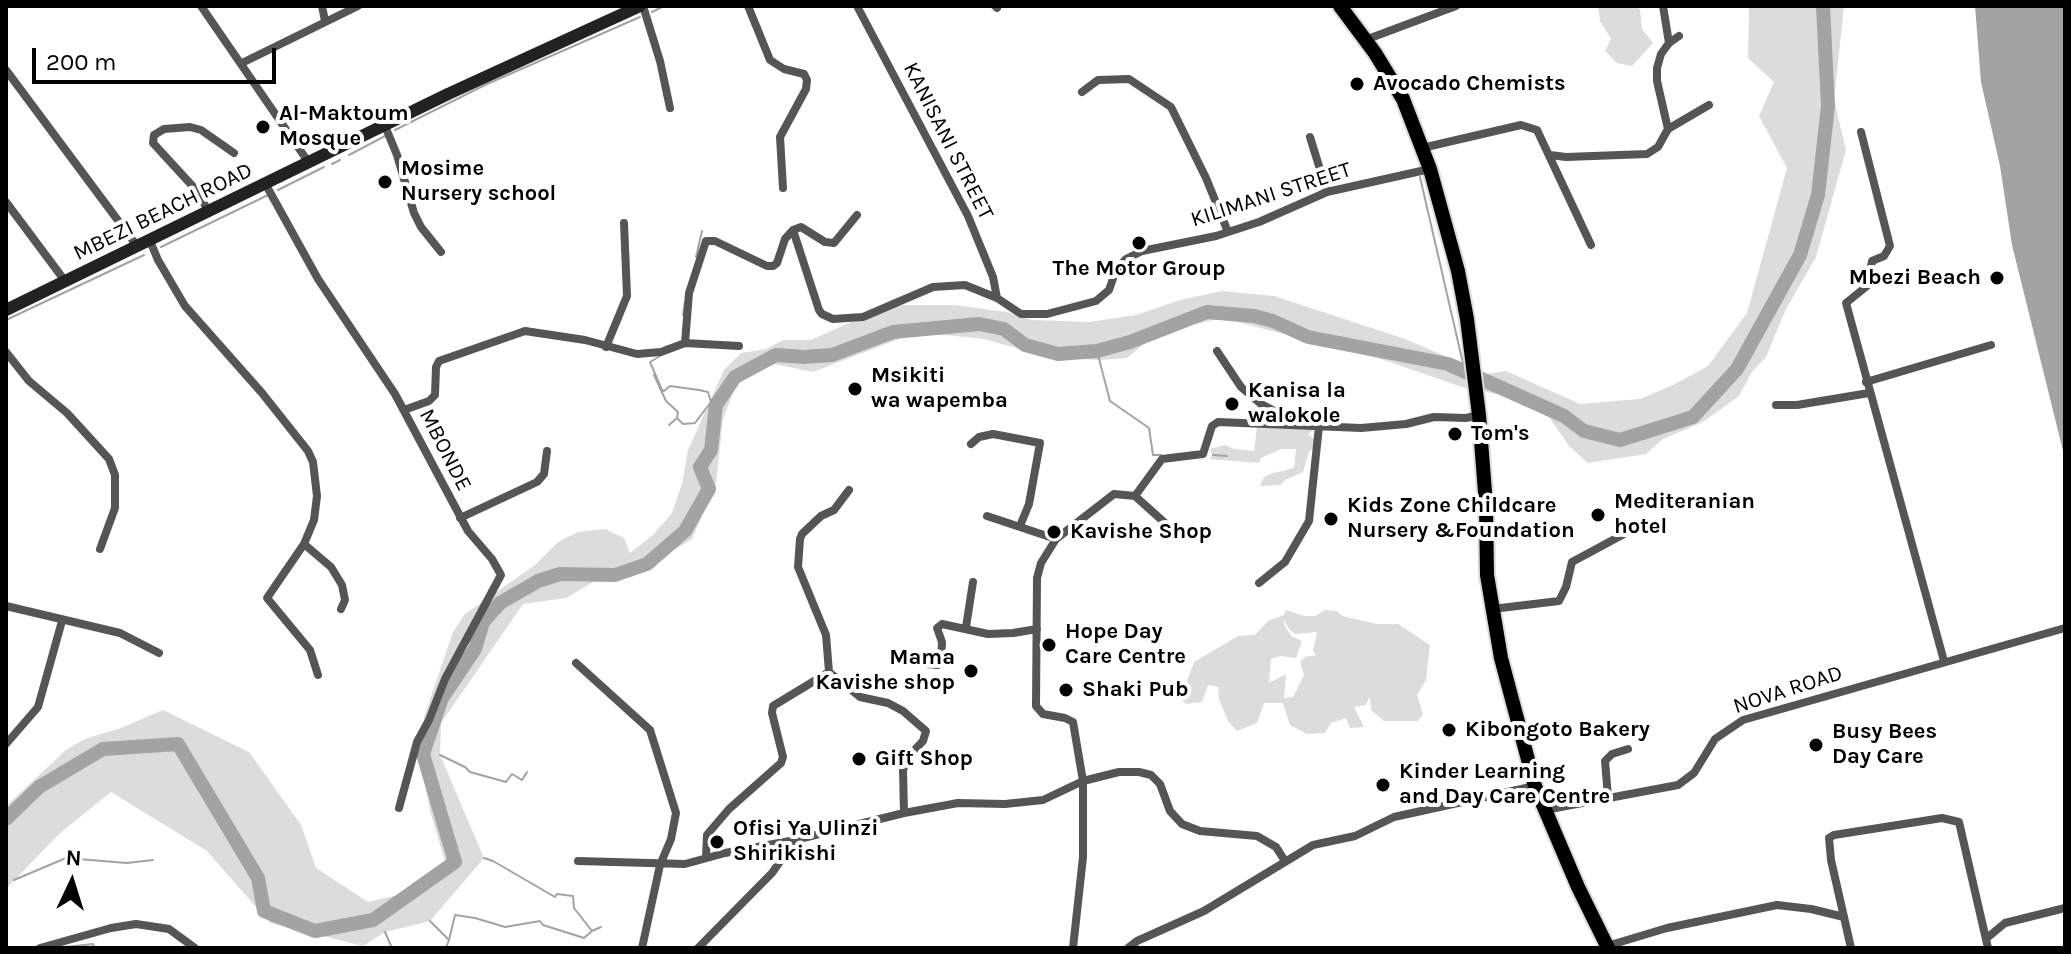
<!DOCTYPE html>
<style>
body{margin:0}
#map{position:relative;width:2071px;height:954px;overflow:hidden;background:#fff;font-family:Karla,sans-serif}
canvas{display:block}
.frame{position:absolute;inset:0;border:8px solid #000;pointer-events:none}
.north{position:absolute;left:32px;top:842px;width:80px;height:80px;-webkit-text-stroke:6px #fff;paint-order:stroke;rotate:4deg;font-size:22px;font-weight:700;line-height:32px;text-align:center;color:#000}
.north::after{content:'';display:block;margin:auto;width:28px;height:36px;background:#000;clip-path:polygon(50% 0,100% 100%,50% 72%,0 100%)}
.scale{position:absolute;left:32px;top:48px;width:244px;height:36px;box-sizing:border-box;border:4px solid #000;border-top:0;padding-left:10px;font-size:24px;line-height:28px;white-space:nowrap;color:#000;-webkit-text-stroke:6px #fff;paint-order:stroke}
</style>
<div id="map">
<canvas width="2071" height="954"></canvas>
<div class="frame"></div>
<div class="north">N</div>
<div class="scale">200 m</div>
</div>
<script>
const ctx = document.querySelector('canvas').getContext('2d');
ctx.lineJoin = 'round';
function fillPath(path, color) {
  ctx.fillStyle = color;
  ctx.fill(path, 'evenodd');
}
function shape(rows) {
  const path = new Path2D();
  for (const r of rows) {
    path.moveTo(r[0], r[1]);
    for (let i = 2; i < r.length; i += 2) path.lineTo(r[i], r[i + 1]);
  }
  return path;
}
function trace(path, color, width, dash) {
  ctx.strokeStyle = color;
  ctx.lineWidth = width;
  ctx.lineCap = dash ? 'butt' : 'round';
  ctx.setLineDash(dash || []);
  ctx.stroke(path);
}
function label(font, color, halo, rows, align = 'center') {
  ctx.font = font + ' Karla,sans-serif';
  ctx.lineWidth = 8;
  ctx.setLineDash([]);
  ctx.textBaseline = 'middle';
  ctx.strokeStyle = halo;
  ctx.fillStyle = color;
  for (const [text, x, y, turn = 0] of rows) {
    ctx.save();
    ctx.translate(x, y);
    ctx.rotate((+turn || 0) * Math.PI / 180);
    ctx.textAlign = isNaN(turn) ? turn : align;
    if (halo) ctx.strokeText(text, 0, 0);
    ctx.fillText(text, 0, 0);
    ctx.restore();
  }
}
const green = shape([
 [1598,6,1637,6,1640,10,1642,29,1653,43,1632,66,1617,63,1605,51,1611,39,1600,21],
 [1749,6,1844,6,1834,100,1846,150,1816,257,1786,309,1766,357,1752,372,1739,396,1703,422,1663,439,1646,454,1588,463,1569,446,1549,417,1512,397,1465,388,1384,360,1222,318,1157,333,1127,358,1100,360,1048,357,984,339,917,332,813,372,774,364,746,371,736,385,723,419,716,483,692,539,652,564,595,581,566,598,523,604,441,723,440,755,484,858,430,921,385,932,363,946,270,923,207,851,111,792,60,833,6,889,6,806,67,749,85,739,121,728,163,710,249,752,301,825,316,868,368,902,411,892,445,861,430,811,422,768,424,717,453,632,465,614,535,565,558,542,578,532,605,529,624,538,630,553,653,535,672,513,682,484,688,450,724,370,741,353,766,349,783,340,811,340,849,323,898,305,954,305,1006,312,1032,320,1089,322,1136,315,1180,300,1222,291,1274,296,1405,339,1487,374,1506,371,1580,404,1640,399,1673,385,1708,366,1747,313,1787,168,1759,116,1774,82,1748,58],
 [1291,410,1305,421,1317,418,1323,424,1308,434,1315,440,1316,446,1309,452,1303,472,1285,480,1281,485,1260,486,1264,477,1270,474,1294,468,1296,449,1281,449,1261,458,1259,463,1209,459,1212,456,1210,449,1225,445,1234,449,1254,451,1257,427,1285,429,1288,413],
 [1286,610,1304,616,1315,616,1325,610,1337,611,1342,616,1350,618,1377,624,1398,624,1430,645,1426,680,1417,695,1423,714,1418,721,1384,721,1371,710,1370,696,1366,705,1354,707,1364,727,1350,728,1346,718,1331,723,1325,733,1307,734,1290,725,1283,703,1264,703,1257,723,1237,731,1228,721,1219,699,1218,687,1208,685,1202,702,1186,704,1178,696,1183,692,1194,662,1238,636,1255,635,1268,621,1284,615],
 [1284,619,1288,628,1295,634,1317,632,1313,651,1316,655,1305,657,1300,662,1304,675,1293,697,1284,698,1286,674,1269,683,1271,659,1280,656,1296,658,1302,641,1291,636,1284,624]
]);
const water = shape([
 [1975,6,2065,6,2065,459,2012,245,2000,166,1981,82]
]);
const stream = shape([
 [652,12,664,6],
 [395,130,487,84,640,17],
 [349,155,387,135],
 [332,164,340,160],
 [1420,177,1465,372],
 [278,190,324,167],
 [161,247,268,195],
 [696,257,702,231],
 [683,315,685,302],
 [6,320,144,255],
 [1097,351,1110,401,1149,428,1153,455,1161,455],
 [660,356,650,362,662,390,664,391,670,386,699,390,708,392,711,402],
 [654,375,666,401,678,412,677,418],
 [669,425,677,418,683,424,695,423,711,402,724,392],
 [1213,455,1227,456],
 [440,755,465,767,470,772,506,782,512,774,522,780,527,772],
 [484,858,493,861,555,897,557,894,573,896,574,908,592,931,601,927],
 [14,880,66,858,127,863,153,860],
 [430,921,449,940,446,948],
 [385,932,392,948],
 [449,940,455,915,475,918,505,927,540,921,543,925,584,938,592,931],
 [56,948,93,944,95,948]
]);
const river = shape([
 [6,819,39,787,103,749,178,744,258,878,264,911,315,931,373,920,455,862,423,754,442,698,475,649,483,622,500,603,538,581,560,574,615,575,647,564,685,531,709,489,700,467,711,450,716,405,735,377,776,355,804,357,832,355,893,332,979,324,1004,329,1025,345,1058,354,1097,351,1130,342,1207,312,1254,316,1273,321,1308,337,1448,364,1564,416,1584,431,1620,440,1693,417,1737,369,1800,255,1818,195,1828,106,1823,6]
]);
const street = shape([
 [201,6,309,163],
 [322,6,325,21],
 [643,6,660,61,670,108],
 [748,6,770,60,784,69,804,74,807,80,806,89,780,137,783,188],
 [857,6,968,216,993,277,997,298],
 [995,6,997,8],
 [1663,6,1669,43],
 [1365,40,1456,6],
 [242,63,358,6],
 [6,70,137,246],
 [1082,92,1098,80,1129,79,1171,107,1206,178,1228,232],
 [385,126,397,155,414,213,421,227,441,252],
 [1668,129,1657,81,1657,68,1661,54,1669,43,1679,36],
 [1861,132,1890,246,1884,256,1872,261,1867,286,1846,303,1944,661],
 [1310,137,1327,192],
 [1422,148,1521,125,1537,130,1591,245],
 [1550,155,1566,157,1647,154,1658,147,1668,129,1709,105],
 [266,185,318,279,395,394,468,531,492,559,501,575,445,679,429,720,417,742,399,808],
 [6,202,65,281],
 [208,211,198,192,153,143,154,135,164,129,190,127,201,130,234,153],
 [793,230,819,310,822,314,833,319,863,317,933,287,965,285,997,298,1021,314,1047,314,1096,301,1109,290,1116,270,1126,259,1142,251,1216,236,1259,222,1327,192,1430,169],
 [150,241,158,260,185,306,262,393,308,451,313,462,317,496,314,520,304,544,267,598,310,650,318,675],
 [685,343,689,293,706,241,715,241,767,266,773,266,777,263,785,239,793,230,801,227,825,242,834,243,857,215],
 [606,347,627,296,624,223],
 [1217,351,1241,387,1261,404,1294,421],
 [6,352,29,381,67,413,109,459,115,475,115,508,100,549],
 [1866,382,1991,345],
 [1776,405,1797,405,1869,393],
 [404,410,429,401,435,395,436,367,439,361,525,331,585,340,637,354,661,352,685,343,739,346],
 [971,444,979,437,993,434,1040,443,1029,504,1020,526],
 [1135,496,1162,459,1203,454,1212,426,1218,422,1361,428,1406,424,1434,417,1466,418,1479,415],
 [987,516,1056,539],
 [460,518,537,482,544,474,547,451],
 [304,544,331,567,342,585,345,600,341,609],
 [1259,583,1285,562,1309,521,1319,426],
 [6,606,120,633,159,653],
 [1492,609,1559,601,1566,587,1572,562,1624,534],
 [966,627,973,582],
 [576,663,650,730,676,813,671,839,660,865,642,948],
 [926,664,938,665,941,662,942,642,937,628,942,624,988,634,1013,633,1037,629],
 [829,672,826,635,798,567,800,539,802,534,821,516,834,510,849,490],
 [6,744,38,707,62,621],
 [1608,797,1605,761,1612,754,1628,749],
 [1545,810,1678,785,1694,773,1715,739,1743,720,2065,628],
 [706,858,707,835,711,830,729,809,781,763,783,757,772,713,773,706,829,672,860,697,888,703,903,711,926,731,923,741,908,757,903,770,904,813],
 [578,861,685,864,725,853,795,840,904,813,958,803,1005,804,1043,800,1083,781,1119,772,1139,772,1151,775,1160,784,1170,811,1182,824,1200,831,1257,836,1276,847,1285,861],
 [1987,938,2005,923,2065,908],
 [1607,946,1667,928,1777,905,1811,909,1844,917],
 [40,948,111,928,136,924,169,929,195,948],
 [698,948,772,873,795,840],
 [1073,948,1083,857,1083,781,1073,722,1065,718,1043,714,1036,706,1037,578,1041,563,1056,539,1114,494,1135,496,1165,523],
 [1128,948,1137,941,1204,911,1313,845,1355,836,1394,817,1535,786],
 [1851,948,1831,860,1829,838,1834,835,1942,818,1959,822,1988,948]
]);
const secondary = shape([
 [6,310,448,94,640,6]
]);
const primary = shape([
 [1340,6,1375,53,1403,99,1430,169,1458,271,1467,319,1479,415,1486,505,1487,575,1501,658,1535,786,1578,887,1608,948]
]);
const markers = [
 [1357,84,8,"#000"],
 [263,127,8,"#000"],
 [385,182,8,"#000"],
 [1139,243,8,"#000"],
 [1997,278,8,"#000"],
 [855,389,8,"#000"],
 [1232,404,8,"#000"],
 [1455,434,8,"#000"],
 [1598,515,8,"#000"],
 [1331,519,8,"#000"],
 [1054,532,8,"#000"],
 [1049,645,8,"#000"],
 [971,671,8,"#000"],
 [1066,690,8,"#000"],
 [1449,730,8,"#000"],
 [1816,745,8,"#000"],
 [859,759,8,"#000"],
 [1383,785,8,"#000"],
 [717,842,8,"#000"]
];
const poiNames = [
 ["Avocado Chemists",1373,84],
 ["Al-Maktoum",279,114],
 ["Mosque",279,139],
 ["Mosime",401,169],
 ["Nursery school",401,194],
 ["The Motor Group",1139,269,"center"],
 ["Mbezi Beach",1981,278,"right"],
 ["Msikiti",871,376],
 ["wa wapemba",871,401],
 ["Kanisa la",1248,391],
 ["walokole",1248,416],
 ["Tom's",1471,434],
 ["Mediteranian",1614,502],
 ["hotel",1614,527],
 ["Kids Zone Childcare",1347,506],
 ["Nursery &Foundation",1347,531],
 ["Kavishe Shop",1070,532],
 ["Hope Day",1065,632],
 ["Care Centre",1065,657],
 ["Mama",955,658,"right"],
 ["Kavishe shop",955,683,"right"],
 ["Shaki Pub",1082,690],
 ["Kibongoto Bakery",1465,730],
 ["Busy Bees",1832,732],
 ["Day Care",1832,757],
 ["Gift Shop",875,759],
 ["Kinder Learning",1399,772],
 ["and Day Care Centre",1399,797],
 ["Ofisi Ya Ulinzi",733,829],
 ["Shirikishi",733,854]
];
const streetNames = [
 ["KANISANI STREET",948,141,63],
 ["KILIMANI STREET",1271,195,-18],
 ["MBEZI BEACH ROAD",163,212,-26],
 ["MBONDE",445,450,63],
 ["NOVA ROAD",1788,690,-18]
];
fillPath(green, '#dcdcdc');
fillPath(water, '#a3a3a3');
trace(stream, '#a3a3a3', 2);
trace(river, '#a3a3a3', 14);
trace(primary, '#dbdbdb', 18);
trace(street, '#555', 8);
trace(secondary, '#222', 12);
trace(primary, '#000', 14);
for (const [x, y, r, color] of markers) {
  const dot = new Path2D();
  dot.arc(x, y, r, 0, 2 * Math.PI);
  ctx.fillStyle = color;
  ctx.fill(dot);
  trace(dot, '#fff', 3);
}
label('bold 22px', '#000', '#fff', poiNames, 'left');
label('22px', '#000', '#fff', streetNames);
</script>
